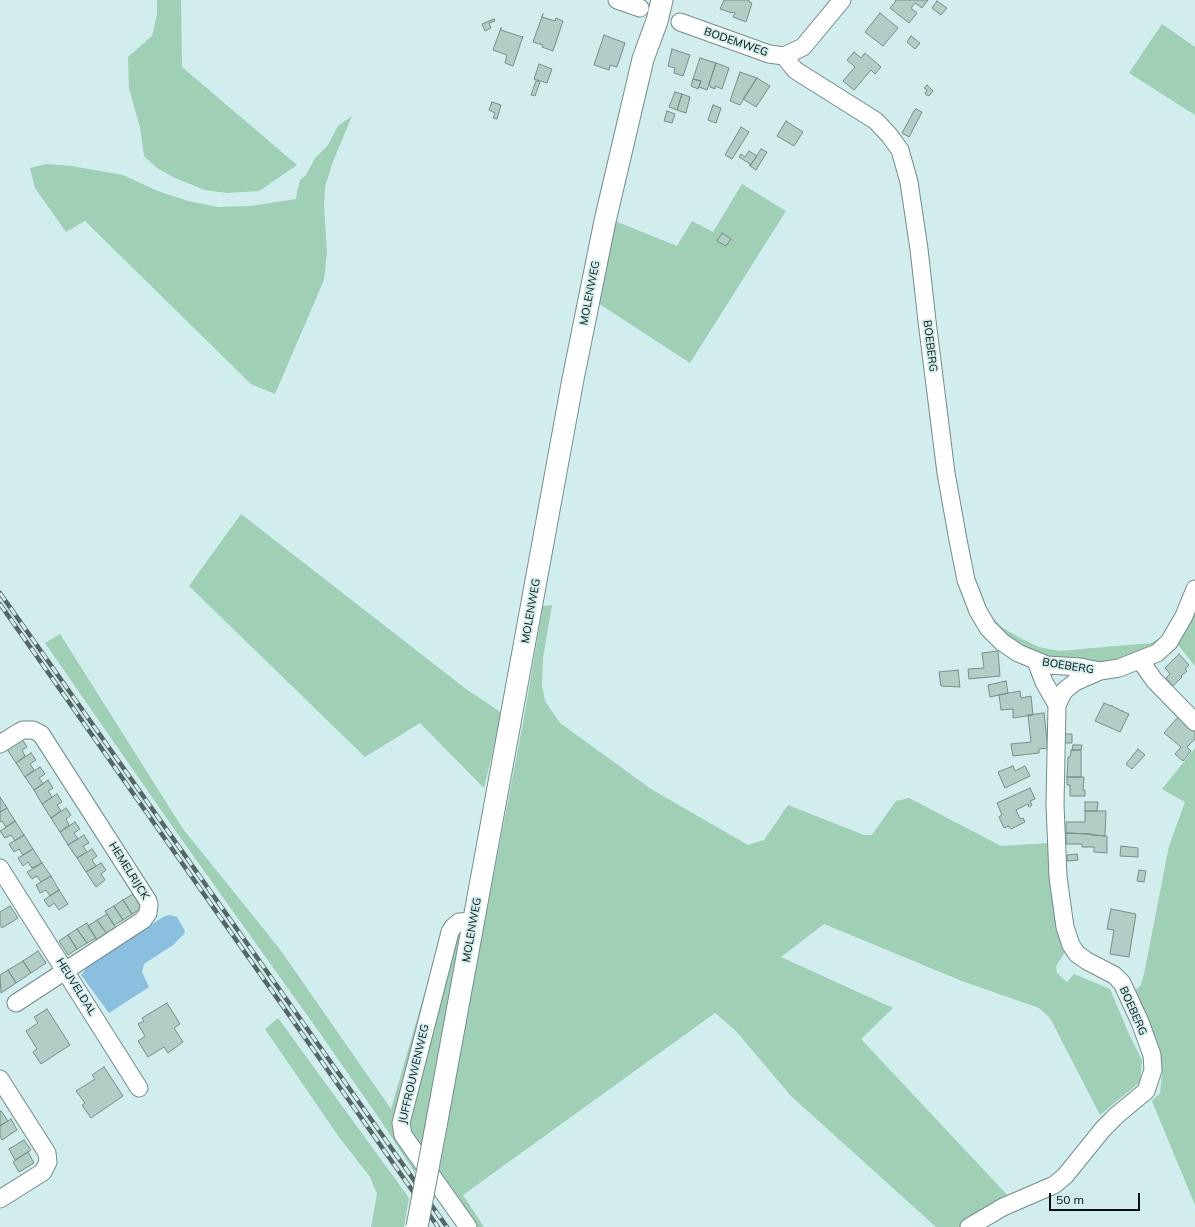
<!DOCTYPE html>
<style>
body{margin:0}
#map{position:relative;width:1195px;height:1227px;overflow:hidden;background:#d1eded;font-family:Mulish,sans-serif}
canvas{display:block}
.scale{position:absolute;left:1049px;top:1193px;width:91px;height:18px;box-sizing:border-box;border:2px solid #050e0e;border-top:0;padding-left:5px;font-size:12px;line-height:14px;white-space:nowrap;color:#050e0e;-webkit-text-stroke:3px #d1eded;paint-order:stroke}
</style>
<div id="map">
<canvas width="1195" height="1227"></canvas>
<div class="scale">50 m</div>
</div>
<script>
const ctx = document.querySelector('canvas').getContext('2d');
ctx.lineJoin = 'round';
function fillPath(path, color) {
  ctx.fillStyle = color;
  ctx.fill(path, 'evenodd');
}
function shape(rows) {
  const path = new Path2D();
  for (const r of rows) {
    path.moveTo(r[0], r[1]);
    for (let i = 2; i < r.length; i += 2) path.lineTo(r[i], r[i + 1]);
  }
  return path;
}
function trace(path, color, width, dash) {
  ctx.strokeStyle = color;
  ctx.lineWidth = width;
  ctx.lineCap = dash ? 'butt' : 'round';
  ctx.setLineDash(dash || []);
  ctx.stroke(path);
}
function label(font, color, halo, rows, align = 'center') {
  ctx.font = font + ' Mulish,sans-serif';
  ctx.lineWidth = 3.5;
  ctx.setLineDash([]);
  ctx.textBaseline = 'middle';
  ctx.strokeStyle = halo;
  ctx.fillStyle = color;
  for (const [text, x, y, turn = 0] of rows) {
    ctx.save();
    ctx.translate(x, y);
    ctx.rotate((+turn || 0) * Math.PI / 180);
    ctx.textAlign = isNaN(turn) ? turn : align;
    if (halo) ctx.strokeText(text, 0, 0);
    ctx.fillText(text, 0, 0);
    ctx.restore();
  }
}
const green = shape([
 [157,0,181,0,182,67,297,165,259,191,227,193,205,190,175,178,157,168,144,156,140,127,129,89,128,57,152,36,157,14],
 [1162,24,1195,47,1195,115,1129,73],
 [352,116,332,164,325,187,324,206,327,252,324,280,275,394,251,384,85,221,66,232,35,188,30,168,46,164,71,166,123,175,155,190,188,201,218,207,251,206,296,199,297,192,300,180,306,175,315,158,328,145,338,126],
 [742,184,786,211,690,363,598,303,615,221,677,246,692,221,713,232],
 [241,514,466,689,502,713,484,788,420,723,365,757,189,586],
 [1195,601,1195,666,1175,641],
 [552,605,543,658,542,685,545,701,560,723,651,789,748,845,764,840,788,805,864,835,872,835,896,801,909,798,1001,846,1049,843,1066,951,1056,966,1057,973,1067,982,1074,974,1110,989,1128,1032,1142,1060,1140,1082,1100,1115,1050,1018,1039,1008,962,981,824,924,781,957,893,1008,861,1039,1011,1199,962,1227,936,1227,791,1096,736,1031,715,1013,463,1195,484,1227,475,1227,439,1173,470,997,523,723,543,606],
 [994,619,1003,628,1022,639,1039,647,1059,651,1151,643,1160,638,1163,642,1104,665,1056,660,1027,652,991,622],
 [60,634,183,829,279,948,391,1109,437,950,397,1115,417,1163,415,1173,381,1121,322,1036,177,833,45,643],
 [1195,748,1195,1205,1152,1101,1160,1093,1162,1075,1155,1043,1134,992,1141,985,1144,974,1169,846,1185,802,1162,789],
 [462,930,463,933,421,1149,411,1139,408,1110,454,936],
 [278,1018,409,1198,404,1227,371,1227,377,1194,370,1177,339,1137,265,1029]
]);
const water = shape([
 [169,915,177,917,185,931,184,934,173,945,144,964,142,972,149,987,109,1013,81,975,91,962,163,917]
]);
const building = shape([
 [724,0,749,0,749,2,752,3,746,22,733,17,735,13,733,12,732,13,720,9,724,0],
 [895,0,928,0,922,8,915,3,911,8,917,13,909,23,890,8,896,1,895,0],
 [937,1,947,8,941,15,932,8,937,1],
 [880,13,898,28,883,46,865,32,880,13],
 [543,14,542,17,555,21,556,18,563,21,553,51,542,47,543,45,533,42,543,14],
 [494,19,495,21,489,23,491,28,485,31,482,24,494,19],
 [501,28,501,30,522,37,523,36,513,66,505,63,507,55,493,50,501,28],
 [604,35,625,43,617,67,610,65,609,70,594,65,604,35],
 [911,36,920,43,915,49,907,42,911,36],
 [672,49,690,55,683,76,674,73,675,68,668,66,672,49],
 [854,52,861,58,865,53,881,67,875,74,871,70,854,90,843,81,855,67,847,60,854,52],
 [700,58,716,63,707,90,699,87,701,81,693,79,700,58],
 [716,63,729,68,722,89,715,86,715,89,710,87,710,85,709,84,716,63],
 [539,64,552,69,547,83,534,79,539,64],
 [740,72,757,78,740,105,730,101,740,72],
 [757,78,770,86,756,107,743,99,757,78],
 [693,79,701,81,698,89,691,86,693,79],
 [536,81,540,82,535,96,531,95,536,81],
 [927,85,933,91,929,96,925,94,927,90,924,88,927,85],
 [675,92,682,94,677,110,669,107,675,92],
 [682,94,690,97,686,113,677,110,682,94],
 [492,102,501,105,497,119,493,118,495,113,489,110,492,102],
 [713,105,721,108,716,123,708,120,713,105],
 [916,109,922,112,909,137,902,133,914,111,916,109],
 [667,111,675,114,672,123,664,121,667,111],
 [786,121,803,132,794,146,777,136,786,121],
 [741,127,749,132,732,159,725,155,741,127],
 [761,149,767,152,756,170,750,166,761,149],
 [749,151,757,156,750,166,750,164,739,157,741,154,745,157,749,151],
 [722,233,731,239,726,246,717,241,722,233],
 [998,651,1000,676,969,679,968,669,984,668,982,653,998,651],
 [1179,654,1189,665,1185,669,1187,671,1181,676,1182,677,1173,686,1166,678,1170,674,1165,668,1179,654],
 [958,670,960,687,941,686,939,672,958,670],
 [1006,681,1008,693,990,697,988,685,1006,681],
 [1020,691,1021,698,1031,696,1033,715,1013,718,1013,709,1001,710,999,695,1020,691],
 [1104,703,1111,706,1112,705,1112,706,1122,711,1123,710,1122,711,1129,714,1120,732,1095,721,1104,703],
 [1044,713,1048,748,1039,749,1039,753,1013,756,1011,744,1031,742,1028,715,1044,713],
 [1179,716,1195,730,1195,739,1187,747,1191,751,1183,761,1175,754,1181,747,1164,733,1179,716],
 [1065,734,1072,734,1072,743,1064,743,1065,734],
 [22,739,27,747,22,750,25,756,16,763,7,749,22,739],
 [1073,745,1082,745,1081,750,1072,750,1073,745],
 [1138,749,1145,755,1132,769,1126,764,1138,749],
 [1071,750,1081,750,1081,777,1067,777,1068,757,1070,757,1071,750],
 [31,753,36,760,30,764,34,770,25,777,16,763,31,753],
 [1013,766,1015,771,1025,766,1030,776,1005,788,998,772,1013,766],
 [40,767,45,774,39,778,43,784,34,790,25,777,40,767],
 [1067,777,1084,777,1083,790,1085,790,1085,796,1070,796,1070,785,1067,785,1067,777],
 [48,780,53,788,48,791,52,797,42,804,34,790,48,780],
 [1030,788,1035,799,1030,801,1032,805,1029,807,1028,804,1016,810,1020,819,1023,818,1025,822,1011,829,1009,826,1004,828,999,817,1002,815,997,803,1030,788],
 [57,794,62,802,57,805,61,811,51,818,42,804,57,794],
 [0,797,7,808,0,812,0,797],
 [1085,802,1098,802,1097,811,1085,811,1085,802],
 [7,808,15,821,6,827,2,821,0,822,0,812,7,808],
 [66,808,71,815,66,819,69,825,60,832,51,818,66,808],
 [1085,811,1106,811,1105,836,1093,835,1090,834,1066,833,1066,822,1085,822,1085,811],
 [15,821,24,835,15,841,11,835,5,838,0,831,15,821],
 [75,822,80,829,74,833,78,839,68,845,60,832,75,822],
 [1066,833,1090,834,1093,835,1107,836,1107,853,1094,852,1094,847,1082,847,1082,844,1066,844,1066,833],
 [24,835,33,849,23,855,19,849,14,852,9,844,24,835],
 [84,835,89,843,83,846,87,852,77,858,68,845,84,835],
 [1121,846,1138,848,1138,857,1120,856,1121,846],
 [33,849,42,863,32,868,28,862,23,866,18,858,33,849],
 [92,849,97,856,92,860,96,866,86,872,77,858,92,849],
 [1077,854,1078,860,1067,861,1067,855,1077,854],
 [42,863,51,876,41,882,37,876,32,879,27,872,42,863],
 [101,863,106,870,101,874,105,880,96,887,86,872,101,863],
 [1139,870,1146,871,1144,882,1137,881,1139,870],
 [51,876,59,890,50,896,46,890,40,893,36,885,51,876],
 [59,890,68,904,59,910,54,903,49,907,44,900,59,890],
 [133,894,142,908,132,914,123,900,133,894],
 [123,900,132,914,123,920,114,906,123,900],
 [10,906,18,918,2,928,0,925,0,912,10,906],
 [114,906,123,920,114,925,105,911,114,906],
 [1111,909,1136,914,1129,957,1110,954,1114,930,1107,929,1111,909],
 [107,914,116,928,107,934,97,920,107,914],
 [97,920,107,934,97,940,88,926,97,920],
 [87,923,96,938,87,943,77,929,87,923],
 [77,929,87,943,77,949,68,935,77,929],
 [68,935,77,949,68,955,59,941,68,935],
 [38,951,46,963,31,973,23,961,38,951],
 [23,961,31,973,16,983,8,970,23,961],
 [8,970,16,983,1,993,0,975,8,970],
 [167,1003,180,1024,174,1028,183,1042,168,1053,164,1047,148,1057,138,1041,145,1036,138,1024,144,1021,142,1018,167,1003],
 [47,1009,70,1045,41,1064,33,1052,37,1049,26,1031,38,1023,34,1017,47,1009],
 [104,1067,123,1096,91,1118,82,1105,85,1103,76,1091,95,1079,92,1075,104,1067],
 [1,1111,8,1121,0,1126,0,1112,1,1111],
 [11,1119,17,1130,2,1140,0,1136,0,1126,11,1119],
 [24,1140,31,1150,15,1160,9,1149,24,1140],
 [28,1152,34,1163,19,1172,13,1162,28,1152]
]);
const minor = shape([
 [617,0,640,8],
 [680,22,769,54,784,56,803,47,842,0],
 [784,56,795,70,876,121,889,135,900,150,909,182,919,249,927,321,946,473,958,540,966,580,978,611,988,628,1002,642,1018,653,1047,665,1080,667,1100,671,1119,668,1157,653,1169,642,1184,616,1195,589],
 [1140,660,1154,680,1195,722],
 [1057,705,1064,691,1075,682,1100,671],
 [0,744,19,732,23,730,33,730,41,734,148,901,149,905,148,913,143,920,16,1003],
 [0,868,139,1088],
 [0,1079,47,1153,48,1162,43,1172,0,1199],
 [468,1227,403,1135,401,1123,450,932,453,927,459,922,474,921],
 [969,1227,1003,1207,1054,1185,1065,1176,1103,1129,1117,1115,1146,1091,1153,1070,1152,1055,1140,1022,1122,983,1114,975,1087,961,1077,954,1071,945,1065,927,1058,877,1055,804,1057,705,1044,682,1036,661]
]);
const major = shape([
 [436,1126,573,379,605,221,643,59,657,21,662,0]
]);
const rail = shape([
 [0,593,447,1227],
 [0,604,438,1227]
]);
const majorBridge = shape([
 [417,1227,436,1126]
]);
const streetNames = [
 ["BODEMWEG",736,42,19],
 ["MOLENWEG",590,293,-79],
 ["BOEBERG",930,346,83],
 ["MOLENWEG",531,611,-80],
 ["BOEBERG",1068,666,9],
 ["HEMELRIJCK",129,871,58],
 ["MOLENWEG",472,930,-80],
 ["HEUVELDAL",76,987,58],
 ["BOEBERG",1133,1011,66],
 ["JUFFROUWENWEG",414,1074,-77]
];
fillPath(green, '#9fcfb5');
fillPath(water, '#8abfdf');
fillPath(building, '#b2ccc6');
trace(building, '#758e88', 1);
trace(minor, '#728c8c', 19);
trace(major, '#728c8c', 23);
trace(minor, '#fff', 17);
trace(major, '#fff', 21);
trace(rail, '#566666', 4.5);
trace(rail, '#d1eded', 3, [9]);
trace(majorBridge, '#728c8c', 23, []);
trace(majorBridge, '#fff', 21);
label('11px', '#050e0e', '#d1eded', streetNames);
</script>
